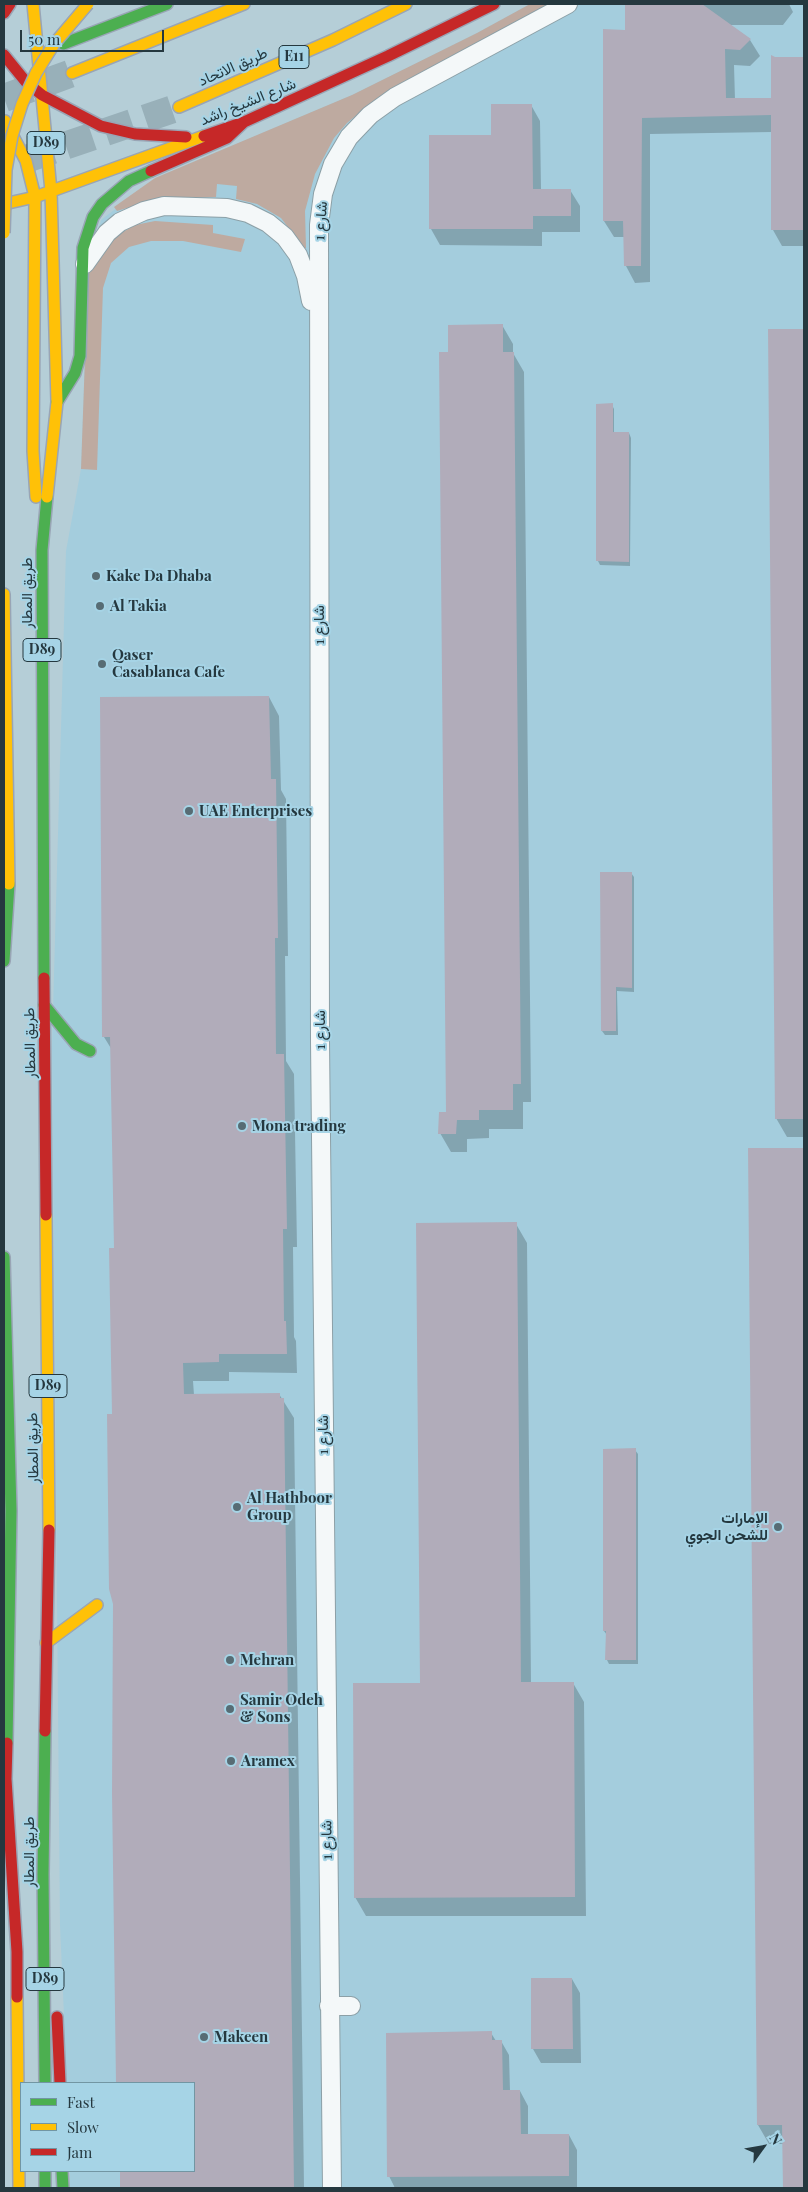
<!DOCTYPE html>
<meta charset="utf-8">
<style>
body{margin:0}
#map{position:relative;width:808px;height:2192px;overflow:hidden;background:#b5ced7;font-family:"Playfair Display",serif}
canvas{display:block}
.frame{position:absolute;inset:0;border:5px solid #25383f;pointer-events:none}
.legend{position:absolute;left:20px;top:2082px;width:175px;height:90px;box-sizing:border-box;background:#a6d4e6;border:1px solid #7296a3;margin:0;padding:6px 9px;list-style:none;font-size:15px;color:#25383f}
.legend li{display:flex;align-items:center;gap:10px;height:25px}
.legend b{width:25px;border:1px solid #7296a3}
.north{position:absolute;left:738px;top:2122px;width:50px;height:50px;-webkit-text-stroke:4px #a6d4e6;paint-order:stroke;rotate:58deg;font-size:14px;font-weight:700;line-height:20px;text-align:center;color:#25383f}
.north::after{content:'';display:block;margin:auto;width:18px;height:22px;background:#25383f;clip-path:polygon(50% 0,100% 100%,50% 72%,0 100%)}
.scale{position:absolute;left:20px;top:30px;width:144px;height:22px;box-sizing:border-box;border:2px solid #25383f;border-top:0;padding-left:6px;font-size:15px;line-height:18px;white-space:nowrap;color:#25383f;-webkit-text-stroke:4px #a6d4e6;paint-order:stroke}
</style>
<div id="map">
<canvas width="808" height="2192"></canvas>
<div class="frame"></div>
<ul class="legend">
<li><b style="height:6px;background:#4caf50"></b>Fast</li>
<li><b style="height:6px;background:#ffc107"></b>Slow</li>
<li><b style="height:6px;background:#c62828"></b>Jam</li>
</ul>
<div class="north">N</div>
<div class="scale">50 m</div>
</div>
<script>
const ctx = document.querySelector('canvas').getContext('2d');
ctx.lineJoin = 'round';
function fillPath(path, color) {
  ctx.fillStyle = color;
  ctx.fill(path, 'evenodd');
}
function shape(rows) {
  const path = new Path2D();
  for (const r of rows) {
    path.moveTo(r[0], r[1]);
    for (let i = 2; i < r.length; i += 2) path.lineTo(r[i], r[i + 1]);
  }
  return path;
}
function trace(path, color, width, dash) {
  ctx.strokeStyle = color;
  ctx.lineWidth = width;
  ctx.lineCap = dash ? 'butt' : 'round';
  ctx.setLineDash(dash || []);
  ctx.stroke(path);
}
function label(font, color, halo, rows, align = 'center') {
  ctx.font = font + ' "Playfair Display",Vazirmatn,serif';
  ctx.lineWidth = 4;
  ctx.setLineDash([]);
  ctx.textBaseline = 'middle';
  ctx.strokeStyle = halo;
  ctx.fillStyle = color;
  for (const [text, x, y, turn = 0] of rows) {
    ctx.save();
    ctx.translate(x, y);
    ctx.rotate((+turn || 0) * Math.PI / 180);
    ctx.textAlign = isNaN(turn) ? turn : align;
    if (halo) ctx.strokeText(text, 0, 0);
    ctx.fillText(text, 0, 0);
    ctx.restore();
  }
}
const built = shape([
 [530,4,804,4,804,2188,70,2188,70,2171,194,2171,194,2083,67,2083,60,1925,52,1046,66,551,81,469,88,273,101,220,156,178,352,95,477,33]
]);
const green = shape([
 [530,4,552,4,375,100,347,123,334,138,315,174,305,211,306,248,304,248,281,218,257,204,236,199,237,186,217,184,216,197,157,199,117,211,114,207,155,178,352,95,477,33],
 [155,221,213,225,213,233,245,239,241,252,183,241,151,241,129,247,111,263,103,288,97,470,81,469,88,273,114,237,135,225]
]);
const shadow = shape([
 [626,4,789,4,793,12,783,25,729,25,750,40,760,56,750,66,734,65,735,100,772,99,774,58,804,58,804,246,782,246,773,230,772,132,650,134,650,282,635,283,626,266,625,237,614,237,604,221,626,31],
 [531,105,540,121,541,190,570,190,580,206,580,232,542,232,542,246,440,245,431,229,492,136],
 [502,325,513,344,513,353,524,372,531,1102,523,1102,523,1129,489,1129,489,1138,467,1139,467,1152,451,1152,440,1133,448,1114,450,353],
 [769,330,804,330,804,1137,787,1137,776,1118],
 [612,405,614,409,614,433,629,433,631,438,630,566,600,565,598,561],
 [269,697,279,716,281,790,286,799,288,956,285,956,286,1061,294,1074,297,1247,293,1247,294,1337,296,1341,297,1373,229,1372,229,1381,193,1381,194,1395,279,1394,294,1418,304,2188,121,2188,121,2171,194,2171,194,2083,117,2083,113,1415,115,1250,112,1050,104,1037],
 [631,873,634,877,634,992,617,991,618,1035,605,1035,602,1031],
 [749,1149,804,1149,804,2188,784,2188,784,2144,769,2144,758,2125],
 [516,1224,527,1243,531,1684,573,1683,584,1702,586,1916,366,1916,355,1897,421,1684],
 [635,1450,638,1454,638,1664,609,1664,607,1660,607,1635,604,1631],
 [572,1979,580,1993,581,2063,541,2063,533,2049],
 [491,2033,496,2041,501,2041,509,2055,510,2091,520,2091,528,2106,528,2135,569,2135,577,2150,577,2188,395,2188,389,2176]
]);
const building = shape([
 [625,4,702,4,751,39,740,50,725,49,726,98,771,98,771,55,775,57,804,57,804,230,771,230,771,115,642,118,641,266,624,266,623,221,603,221,603,29,625,30],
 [491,104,532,104,533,189,571,189,571,216,533,216,533,229,429,229,429,135,491,135],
 [503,324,503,352,514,352,521,1084,513,1084,513,1110,479,1110,479,1120,457,1120,456,1134,438,1134,439,1112,446,1112,439,352,448,352,448,325],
 [768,329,804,329,804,1119,775,1119],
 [613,403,613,432,629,432,629,562,596,561,596,404],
 [269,696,271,779,276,779,278,938,275,938,276,1054,284,1054,287,1229,283,1229,284,1321,286,1321,287,1354,219,1354,219,1362,183,1363,184,1394,280,1393,280,1398,284,1398,294,2188,120,2188,120,2171,194,2171,194,2083,116,2083,112,1793,113,1604,109,1589,107,1414,112,1414,109,1248,114,1248,110,1037,102,1037,100,697],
 [600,872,632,872,632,988,616,987,616,1031,601,1031],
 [748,1148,804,1148,804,2188,783,2188,782,2125,757,2125],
 [517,1222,521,1682,574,1682,575,1897,354,1898,353,1683,420,1683,416,1223],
 [636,1448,636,1660,605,1660,606,1631,603,1631,603,1449],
 [531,1978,572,1978,573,2049,531,2049],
 [492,2031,492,2040,502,2040,503,2090,520,2090,521,2134,569,2134,569,2176,387,2177,386,2033]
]);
const highwayTunnel = shape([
 [4,98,72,73],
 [26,159,179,107]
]);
const street = shape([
 [85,264,107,233,120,222,144,211,164,206,227,208,248,213,268,223,285,237,298,255,306,276,311,301],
 [329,2006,351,2006],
 [332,2188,320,1041,319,225,323,194,333,164,349,137,370,115,395,97,568,4]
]);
const fast = shape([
 [63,44,167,4],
 [57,402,75,373,80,356,83,248,93,217,102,204,129,181,151,171],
 [4,961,9,884],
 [44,978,42,550,47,497],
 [44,1005,76,1044,90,1051],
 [4,1257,11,1511,7,1743],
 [45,2083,43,1874,45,1731],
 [45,2171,45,2188],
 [62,2171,63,2188]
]);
const slow = shape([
 [33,4,51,191],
 [72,73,244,4],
 [179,107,333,40,406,4],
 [5,121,26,161,35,197,33,451,36,497],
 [4,204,35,197,204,136],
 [47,497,57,402,51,191],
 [4,594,9,884],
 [46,1215,49,1530],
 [46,1643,97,1605],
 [17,1997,19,2188]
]);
const jam = shape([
 [4,13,10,4],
 [4,55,26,82,42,95,101,126,135,134,186,137],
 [204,136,244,122,388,56,494,4],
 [151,171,227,138,244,122],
 [44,978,46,1215],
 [45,1731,49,1530],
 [7,1743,6,1779,17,1952,17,1997],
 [57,2017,60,2083]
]);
const slowBridge = shape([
 [4,233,6,170,12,136,22,104,36,73,54,44,88,4]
]);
const markers = [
 [96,576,5,"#576c74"],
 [100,606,5,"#576c74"],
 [102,664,5,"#576c74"],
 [189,811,5,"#576c74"],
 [242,1126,5,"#576c74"],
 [237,1507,5,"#576c74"],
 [778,1527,5,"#576c74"],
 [230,1660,5,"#576c74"],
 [230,1709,5,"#576c74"],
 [231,1761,5,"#576c74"],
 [204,2037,5,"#576c74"]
];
const shields = [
 [294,57,30],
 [46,143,38],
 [42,650,38],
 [48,1386,38],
 [45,1979,38]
];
const shieldNames = [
 ["E11",294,57],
 ["D89",46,143],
 ["D89",42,650],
 ["D89",48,1386],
 ["D89",45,1979]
];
const streetNames = [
 ["طريق الاتحاد",233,67,-24],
 ["شارع الشيخ راشد",248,102,-22],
 ["شارع 1",321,221,-86],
 ["طريق المطار",27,593,-90],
 ["شارع 1",319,625,-90],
 ["شارع 1",320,1030,-90],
 ["طريق المطار",30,1043,-91],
 ["شارع 1",323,1435,-90],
 ["طريق المطار",33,1448,-91],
 ["شارع 1",327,1840,-91],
 ["طريق المطار",29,1852,-90]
];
const poiNames = [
 ["Kake Da Dhaba",106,576],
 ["Al Takia",110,606],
 ["Qaser",112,655],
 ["Casablanca Cafe",112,672],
 ["UAE Enterprises",199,811],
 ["Mona trading",252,1126],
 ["Al Hathboor",247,1498],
 ["Group",247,1515],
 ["الإمارات",768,1518,"right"],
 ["للشحن الجوي",768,1535,"right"],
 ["Mehran",240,1660],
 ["Samir Odeh",240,1700],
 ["& Sons",240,1717],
 ["Aramex",241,1761],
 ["Makeen",214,2037]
];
fillPath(built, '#a4cddd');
fillPath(green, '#beaaa0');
fillPath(shadow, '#0003');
fillPath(building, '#b1acba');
trace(highwayTunnel, '#98b0b9', 28, [28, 14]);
trace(street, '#8ca0a7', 20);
trace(fast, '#99a5b5', 14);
trace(slow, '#99a5b5', 14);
trace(jam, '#99a5b5', 14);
trace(street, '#f4f8f9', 18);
trace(fast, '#4caf50', 11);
trace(slow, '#ffc107', 11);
trace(jam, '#c62828', 11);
trace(slowBridge, '#99a5b5', 14, []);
trace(slowBridge, '#ffc107', 11);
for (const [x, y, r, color] of markers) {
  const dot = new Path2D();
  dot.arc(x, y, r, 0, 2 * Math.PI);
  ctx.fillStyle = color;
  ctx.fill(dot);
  trace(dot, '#a6d4e6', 2);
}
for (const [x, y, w] of shields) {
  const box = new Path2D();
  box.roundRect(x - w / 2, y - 11.5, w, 23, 4);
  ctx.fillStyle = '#a6d4e6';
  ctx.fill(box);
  trace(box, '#25383f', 1);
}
label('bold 14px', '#25383f', null, shieldNames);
label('15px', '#25383f', '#a6d4e6', streetNames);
label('bold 15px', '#25383f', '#a6d4e6', poiNames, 'left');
</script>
